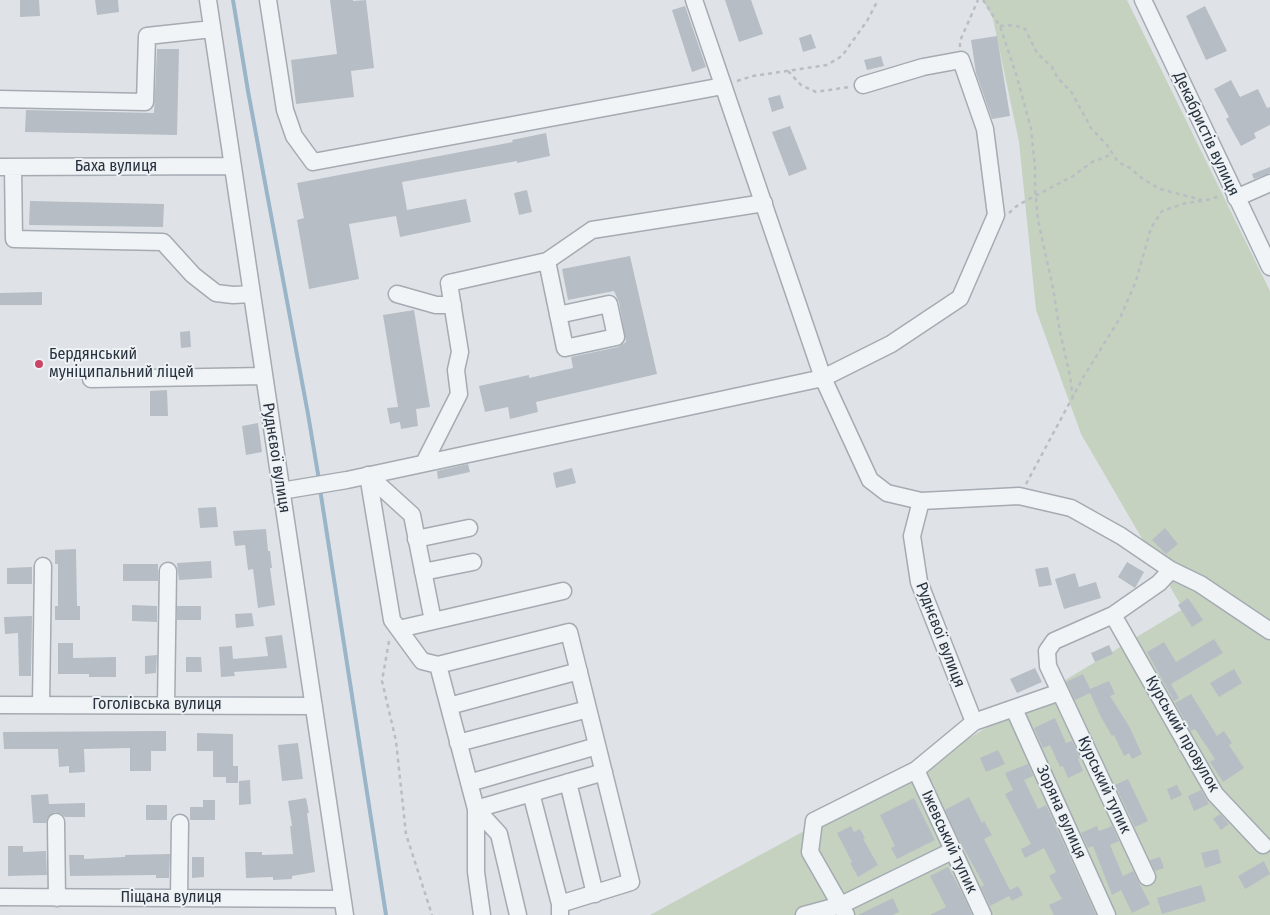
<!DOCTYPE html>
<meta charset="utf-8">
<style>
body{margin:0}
canvas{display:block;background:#dfe3e8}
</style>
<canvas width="1270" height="915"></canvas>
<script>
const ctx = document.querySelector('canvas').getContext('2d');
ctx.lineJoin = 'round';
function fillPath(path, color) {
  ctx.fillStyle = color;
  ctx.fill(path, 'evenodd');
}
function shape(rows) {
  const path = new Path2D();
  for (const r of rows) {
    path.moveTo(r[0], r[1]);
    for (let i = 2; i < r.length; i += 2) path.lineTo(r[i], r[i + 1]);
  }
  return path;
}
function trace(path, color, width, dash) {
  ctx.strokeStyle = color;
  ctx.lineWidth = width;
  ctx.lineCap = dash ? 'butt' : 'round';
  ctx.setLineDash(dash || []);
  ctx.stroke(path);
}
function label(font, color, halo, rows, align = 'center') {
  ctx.font = font + ' "Fira Sans Condensed",sans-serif';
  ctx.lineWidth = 4;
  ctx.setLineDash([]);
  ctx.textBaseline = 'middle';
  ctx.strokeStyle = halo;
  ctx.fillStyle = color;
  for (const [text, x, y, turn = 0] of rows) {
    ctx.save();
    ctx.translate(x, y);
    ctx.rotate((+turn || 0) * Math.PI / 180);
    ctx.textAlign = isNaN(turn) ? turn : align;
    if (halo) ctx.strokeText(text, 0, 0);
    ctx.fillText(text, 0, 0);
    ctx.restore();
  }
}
const green = shape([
 [983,0,1127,0,1270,291,1270,915,650,915,916,770,1183,609,1081,434,1036,310,1019,142,993,19]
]);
const stream = shape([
 [233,0,248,91,308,414,319,480],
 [320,489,386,915]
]);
const building = shape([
 [20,0,39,0,40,16,20,17],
 [95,0,118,0,119,12,97,15],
 [330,0,353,0,353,1,366,0,374,68,351,71,354,97,296,104,291,60,337,54],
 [725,0,751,0,763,34,739,42],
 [685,6,706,67,692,72,672,10],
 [1205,6,1227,51,1206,60,1186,16],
 [811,34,816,48,803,52,799,38],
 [997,36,1010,116,992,119,976,73,971,40],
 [157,49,179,49,177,135,25,132,26,110,154,113],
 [881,56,884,66,867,70,864,60],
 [1231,80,1240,97,1258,89,1267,108,1270,107,1270,125,1254,133,1256,138,1241,146,1226,119,1229,117,1214,89],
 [780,95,784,108,772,112,768,98],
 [790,126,807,169,789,176,772,132],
 [546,133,550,156,517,163,517,161,402,182,407,210,466,199,471,222,400,237,396,216,349,224,359,279,309,289,297,220,304,218,297,183,513,142,512,140],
 [1270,167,1270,173,1254,179,1252,174],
 [527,190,532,212,519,215,514,193],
 [30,201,164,204,163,227,29,225],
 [630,256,657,374,536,402,538,412,510,419,508,407,485,412,479,386,529,375,529,378,573,368,571,357,618,347,626,342,619,302,614,291,568,300,562,269],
 [42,292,42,305,0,305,0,293],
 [414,310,430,407,416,409,418,426,401,429,400,422,390,424,387,408,398,407,383,315],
 [190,331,191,347,181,348,180,332],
 [167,390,168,416,150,416,150,391],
 [258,423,262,452,246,455,242,426],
 [468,464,470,472,438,479,437,471],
 [572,468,576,483,556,488,553,473],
 [216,507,218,527,200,528,198,508],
 [1165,528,1178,544,1166,554,1152,540],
 [266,529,268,551,270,551,272,568,270,568,275,605,258,608,253,569,248,570,245,545,235,546,233,531],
 [76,549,77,606,80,606,80,620,55,620,55,606,58,606,58,564,55,564,55,550],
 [211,561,212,578,179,580,177,563],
 [1127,562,1144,572,1135,588,1118,577],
 [123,564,158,564,158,581,123,581],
 [32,567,32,584,7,584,7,568],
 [1048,567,1052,585,1039,587,1035,569],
 [1075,573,1079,587,1096,582,1101,598,1064,609,1055,579],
 [1188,598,1203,620,1192,627,1178,605],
 [132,605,157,606,157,622,132,621],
 [177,606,201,606,201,620,177,620],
 [252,613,254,626,236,628,235,614],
 [32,616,31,676,19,676,18,633,5,634,4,617],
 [282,635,287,668,234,672,235,676,221,677,219,647,232,646,233,659,268,656,265,637],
 [1214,639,1223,653,1171,684,1179,698,1174,701,1147,652,1164,642,1176,662],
 [58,643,73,643,73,658,116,657,116,677,89,677,89,674,58,674],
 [1109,645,1113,654,1095,662,1091,653],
 [157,655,156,673,145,674,145,656],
 [186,657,201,657,202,672,186,672],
 [1035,668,1042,682,1017,693,1010,679],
 [1234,669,1242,683,1219,697,1210,683],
 [1083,674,1090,689,1109,681,1115,694,1110,696,1129,726,1142,754,1132,759,1129,753,1124,756,1114,735,1112,736,1101,717,1090,693,1075,700,1066,682],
 [1191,694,1217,736,1224,731,1232,743,1229,745,1244,768,1223,782,1210,762,1215,759,1195,729,1191,731,1175,703],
 [1055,718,1066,743,1072,741,1080,758,1078,759,1083,771,1068,778,1063,766,1060,767,1050,745,1043,748,1034,728],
 [166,731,166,751,151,751,151,771,130,771,130,748,84,749,85,772,69,773,69,766,59,767,58,749,4,749,3,732],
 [197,733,233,734,233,766,238,766,238,783,226,783,226,777,213,777,213,751,197,751],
 [298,743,303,779,282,781,278,745],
 [998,750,1005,764,986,772,980,758],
 [1028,764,1033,776,1024,780,1038,809,1046,805,1096,915,1054,915,1049,905,1062,899,1049,876,1056,872,1044,848,1025,858,1021,849,1031,844,1005,794,1013,790,1005,773],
 [1128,779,1148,821,1135,827,1115,785],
 [250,780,251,804,239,805,239,781],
 [1177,785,1182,795,1171,800,1167,789],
 [1201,790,1209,804,1194,811,1188,796],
 [48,794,49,804,85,803,85,817,65,817,61,814,55,812,48,817,46,823,33,823,31,795],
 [969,797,982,823,984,821,992,835,984,839,1010,890,1018,886,1023,895,1012,901,1009,896,990,906,981,887,984,885,958,838,945,810],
 [306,798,309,813,307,813,315,872,292,876,292,879,273,880,273,877,246,878,245,852,262,852,262,855,293,854,290,826,292,826,288,801],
 [914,798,935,840,897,859,891,848,895,846,880,815],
 [203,800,215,800,215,820,190,820,190,807,203,807],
 [146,805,167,805,167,820,146,820],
 [1220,814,1229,824,1221,830,1213,819],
 [851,826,854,832,860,829,865,838,863,839,878,865,858,877,850,863,852,862,837,833],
 [1097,826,1099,831,1112,826,1119,841,1110,845,1123,876,1133,871,1150,904,1132,913,1121,890,1112,895,1093,846,1088,848,1081,833],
 [8,846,23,846,23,852,46,851,47,875,8,876],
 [1218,849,1221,863,1205,868,1201,853],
 [170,854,169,878,156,878,156,875,70,876,69,855,84,855,84,859,125,857,125,855],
 [192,857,204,857,204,877,192,878],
 [1160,857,1164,868,1155,871,1150,860],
 [1264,861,1270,874,1245,889,1238,876],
 [948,867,962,893,972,915,930,915,946,907,930,876],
 [1201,885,1206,901,1162,914,1157,898],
 [893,898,899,912,893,915,858,915]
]);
const path = shape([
 [983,0,1000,26,1017,77,1031,129,1035,167,1035,188,1038,220,1053,288,1060,332,1070,376,1073,398],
 [1000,26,1014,25,1025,29,1037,53,1052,67,1057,77,1072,93,1091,128,1107,145,1118,162,1130,168,1143,179,1160,189,1202,200],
 [960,47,960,41,978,0],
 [788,71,801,85,816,92,849,87],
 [737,81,753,76,827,65,842,56,867,21,878,0],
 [1009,213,1018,205,1073,176,1092,162,1113,154],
 [1026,484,1084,376,1120,318,1136,281,1151,228,1162,211,1186,203,1203,201,1221,196],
 [389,641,382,681,396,741,406,834,432,915]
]);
const minor = shape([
 [208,0,345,915],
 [268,0,285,110,294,136,313,162,723,86],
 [694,0,823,378,870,480,887,493,921,501],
 [1143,0,1270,267],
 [0,99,145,102,147,36,212,29],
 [0,167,233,166],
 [13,167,14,239,163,242,193,275,216,293,233,295,252,294],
 [1236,198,1270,183],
 [547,261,565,348,616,337,609,304,558,315],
 [397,294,436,305,453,305],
 [91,379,264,376],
 [424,463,459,394,456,370,460,352,449,283,547,261,592,230,764,203],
 [368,475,392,620,422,661,438,665,569,632,631,882,560,904,560,915],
 [368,475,412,515,433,621],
 [281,491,347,480,823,378,891,344,960,298,996,215,985,129,961,60,923,67,863,85],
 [416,539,469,528],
 [423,572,473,562],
 [1113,615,1215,794,1263,845],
 [399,629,563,591],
 [438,665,476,809,499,834,518,915],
 [0,705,314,706],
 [41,705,43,566],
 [166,705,168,571],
 [449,706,579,671],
 [1014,709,1107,915],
 [974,722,919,582,912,536,921,501,1019,496,1071,508,1121,536,1171,570,1200,584,1270,631],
 [458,743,588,709],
 [916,770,983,915],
 [568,782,595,894],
 [469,783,597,746],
 [531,793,560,904],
 [56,822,57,898],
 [1147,877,1048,666,1047,651,1054,641,1113,615,1159,583,1171,570],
 [0,897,342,899],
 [179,898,180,823],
 [482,915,476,872,476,809,604,772],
 [804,915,841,905,952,851],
 [846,915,810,852,814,821,916,770,974,722,1060,692]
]);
const markers = [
 [39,364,5,"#cc4568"]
];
const streetNames = [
 ["Декабристів вулиця",1206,134,65],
 ["Баха вулиця",116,167],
 ["Руднєвої вулиця",276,458,81],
 ["Руднєвої вулиця",940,635,69],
 ["Гоголівська вулиця",157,705],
 ["Курський провулок",1182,734,60],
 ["Курський тупик",1104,785,65],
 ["Зоряна вулиця",1061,812,66],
 ["Іжевський тупик",949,842,65],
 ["Піщана вулиця",171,898]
];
const poiNames = [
 ["Бердянський",49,355],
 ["муніципальний ліцей",49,373]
];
fillPath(green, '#c6d2c0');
trace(stream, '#9ab5c8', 4);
fillPath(building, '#b6bdc5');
trace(minor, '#a4abb2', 19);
trace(path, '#b9bec3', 2.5, [4, 4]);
trace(minor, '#f1f4f6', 16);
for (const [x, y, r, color] of markers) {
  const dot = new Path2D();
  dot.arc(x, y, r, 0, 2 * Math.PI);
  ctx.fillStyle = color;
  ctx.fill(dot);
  trace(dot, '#eef2f5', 2);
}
label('16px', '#28333f', '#eef2f5', streetNames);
label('16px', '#28333f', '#eef2f5', poiNames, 'left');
</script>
